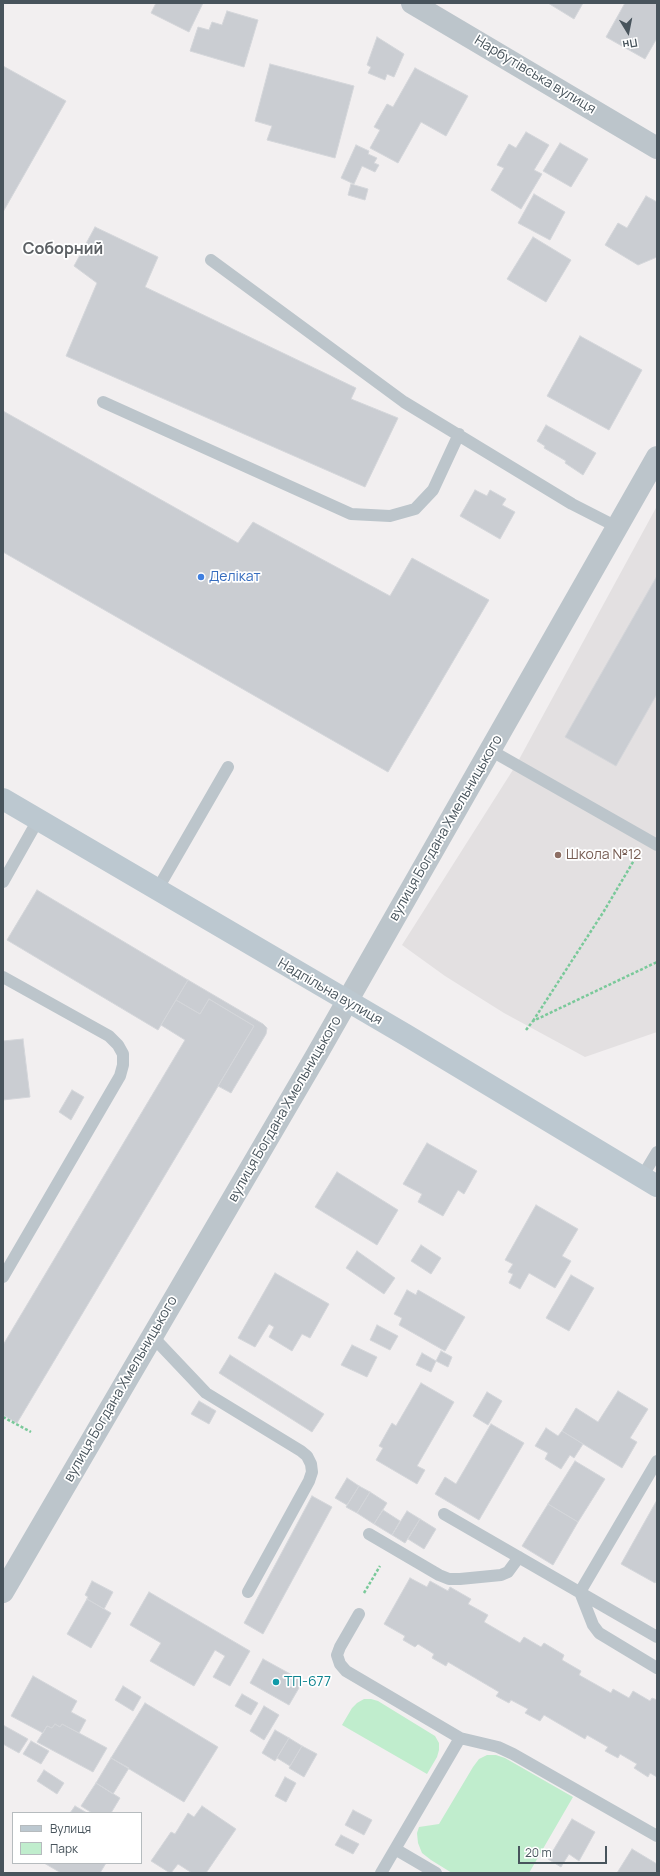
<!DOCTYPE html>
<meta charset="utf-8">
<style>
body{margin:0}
#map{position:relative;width:660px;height:1876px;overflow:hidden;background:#f2eff0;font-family:Manrope,sans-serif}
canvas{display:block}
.frame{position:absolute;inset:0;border:4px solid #48545c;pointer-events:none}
.legend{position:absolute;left:12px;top:1812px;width:130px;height:52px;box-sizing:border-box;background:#fff;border:1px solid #b6bbbe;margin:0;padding:5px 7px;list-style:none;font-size:12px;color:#48545c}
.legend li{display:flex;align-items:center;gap:8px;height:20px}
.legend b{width:20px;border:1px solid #b6bbbe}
.north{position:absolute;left:608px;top:12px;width:40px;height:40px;-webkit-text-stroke:3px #fff;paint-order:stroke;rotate:170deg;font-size:11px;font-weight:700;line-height:16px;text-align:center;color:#48545c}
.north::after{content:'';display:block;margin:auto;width:14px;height:18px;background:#48545c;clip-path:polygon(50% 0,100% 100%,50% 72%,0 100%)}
.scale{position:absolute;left:518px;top:1846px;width:89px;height:18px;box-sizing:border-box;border:2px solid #48545c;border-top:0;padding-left:5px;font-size:12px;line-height:14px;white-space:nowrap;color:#48545c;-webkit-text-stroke:3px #fff;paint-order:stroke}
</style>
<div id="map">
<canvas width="660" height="1876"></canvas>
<div class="frame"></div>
<ul class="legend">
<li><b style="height:5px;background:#bcc8d0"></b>Вулиця</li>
<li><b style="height:11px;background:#c0edcd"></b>Парк</li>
</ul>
<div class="north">Пн</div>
<div class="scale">20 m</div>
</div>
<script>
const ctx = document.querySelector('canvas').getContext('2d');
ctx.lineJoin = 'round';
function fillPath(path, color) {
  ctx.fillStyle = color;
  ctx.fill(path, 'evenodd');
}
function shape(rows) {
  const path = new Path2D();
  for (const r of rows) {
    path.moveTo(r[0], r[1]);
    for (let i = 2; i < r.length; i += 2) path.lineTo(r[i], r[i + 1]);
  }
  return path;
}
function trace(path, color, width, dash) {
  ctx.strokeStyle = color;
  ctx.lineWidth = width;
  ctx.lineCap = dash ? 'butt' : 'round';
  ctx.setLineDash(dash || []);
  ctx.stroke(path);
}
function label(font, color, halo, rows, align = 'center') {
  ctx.font = font + ' Manrope,sans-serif';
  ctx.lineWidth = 3.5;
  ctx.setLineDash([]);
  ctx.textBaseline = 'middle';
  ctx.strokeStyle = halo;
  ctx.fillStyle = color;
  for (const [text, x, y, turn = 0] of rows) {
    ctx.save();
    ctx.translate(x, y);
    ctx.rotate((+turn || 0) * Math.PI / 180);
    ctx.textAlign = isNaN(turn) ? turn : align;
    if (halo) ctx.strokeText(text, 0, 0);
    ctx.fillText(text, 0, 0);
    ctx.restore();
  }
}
const education = shape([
 [657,506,657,1032,585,1057,504,1013,445,976,402,945,516,765]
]);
const green = shape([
 [364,1699,371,1699,378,1701,435,1736,439,1743,439,1750,437,1757,427,1774,342,1725,352,1708,357,1703],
 [487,1755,496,1755,505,1758,573,1797,529,1873,452,1873,431,1860,422,1853,418,1843,417,1833,419,1827,439,1824,473,1767,479,1759]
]);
const building = shape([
 [156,3,203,3,189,32,151,13,156,3],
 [548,3,583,3,574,19,548,3],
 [625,3,657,3,657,38,645,59,606,37,625,3],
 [227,11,258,20,244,67,190,51,198,27,209,30,212,22,222,25,227,11],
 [377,37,404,54,394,77,387,74,385,80,368,73,371,67,367,65,377,37],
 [270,64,354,86,335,158,267,140,272,126,255,121,270,64],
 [3,66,66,101,3,212,3,66],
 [415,68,468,96,446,136,421,122,398,163,370,148,380,130,374,127,387,104,393,107,415,68],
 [526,132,549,145,534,170,542,174,521,209,491,190,504,168,497,165,509,144,516,148,526,132],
 [560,143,588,159,571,187,543,171,560,143],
 [356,145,369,151,368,154,377,158,374,163,379,165,375,172,362,166,354,184,341,178,356,145],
 [351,184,368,189,365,200,348,195,351,184],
 [534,194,565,212,550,240,518,223,534,194],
 [646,196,657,202,657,257,638,265,605,245,618,223,627,228,646,196],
 [95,227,158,257,145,287,356,388,351,399,398,418,365,487,66,356,97,283,74,266,95,227],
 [533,237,571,260,546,302,507,279,533,237],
 [580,336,642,370,609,430,547,396,580,336],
 [3,411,238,543,253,522,390,596,412,558,489,600,388,772,3,552,3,411],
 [546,425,596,453,583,475,565,463,566,461,544,448,545,446,537,441,546,425],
 [475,490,487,496,490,490,506,499,502,505,515,512,500,539,460,516,475,490],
 [657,576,657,694,616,766,565,737,657,576],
 [37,890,188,980,158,1030,7,940,37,890],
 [188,980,263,1024,267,1028,266,1034,231,1093,218,1086,254,1026,209,999,200,1014,176,1000,188,980],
 [209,999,254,1026,17,1423,3,1415,3,1345,185,1040,161,1025,176,1000,200,1014,209,999],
 [23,1039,30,1097,3,1100,3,1041,23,1039],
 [72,1090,84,1097,71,1120,59,1112,72,1090],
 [427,1143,477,1171,464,1194,458,1190,443,1216,418,1202,422,1194,403,1184,427,1143],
 [337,1172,398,1210,377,1245,315,1207,337,1172],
 [536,1205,578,1229,562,1256,571,1261,555,1288,529,1273,520,1289,509,1283,513,1274,508,1272,513,1264,505,1260,536,1205],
 [421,1245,441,1258,431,1274,411,1261,421,1245],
 [357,1251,395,1278,384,1294,346,1268,357,1251],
 [275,1273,329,1304,310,1338,302,1334,292,1351,269,1337,274,1327,269,1324,255,1347,238,1338,275,1273],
 [571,1275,594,1288,569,1331,546,1318,571,1275],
 [407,1290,416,1295,418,1290,465,1317,445,1351,399,1325,402,1318,394,1314,407,1290],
 [377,1325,398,1336,390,1350,370,1340,377,1325],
 [352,1345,377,1357,367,1377,341,1365,352,1345],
 [441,1351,452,1357,448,1367,436,1361,441,1351],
 [422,1353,436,1361,431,1372,416,1365,422,1353],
 [230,1355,324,1414,312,1432,219,1373,230,1355],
 [421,1383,454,1402,417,1466,425,1470,417,1484,376,1460,383,1448,379,1446,392,1423,396,1426,421,1383],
 [618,1391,648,1409,630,1438,637,1442,622,1468,562,1431,576,1408,598,1422,618,1391],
 [487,1392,502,1401,488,1425,473,1416,487,1392],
 [199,1401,216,1411,209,1424,191,1414,199,1401],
 [491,1424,524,1443,479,1520,435,1494,445,1477,456,1484,491,1424],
 [546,1428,558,1436,562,1431,583,1444,574,1458,570,1455,561,1469,545,1459,548,1453,535,1446,546,1428],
 [575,1461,605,1479,578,1522,548,1504,575,1461],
 [347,1478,359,1486,347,1505,335,1498,347,1478],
 [359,1486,370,1492,357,1513,346,1507,359,1486],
 [370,1492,387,1503,374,1524,357,1513,370,1492],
 [312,1496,332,1507,263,1634,244,1623,312,1496],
 [657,1500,657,1580,655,1583,621,1564,657,1500],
 [548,1504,578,1522,553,1565,522,1546,548,1504],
 [383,1510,400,1521,392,1535,374,1524,383,1510],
 [407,1511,420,1519,405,1543,392,1535,407,1511],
 [420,1519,436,1529,424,1549,408,1539,420,1519],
 [410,1578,427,1587,430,1581,448,1591,450,1587,471,1599,468,1604,488,1615,484,1622,520,1643,524,1637,541,1647,544,1643,564,1655,562,1660,581,1671,579,1675,611,1693,613,1689,629,1698,633,1691,650,1701,652,1698,657,1700,657,1777,650,1773,648,1777,634,1768,637,1764,620,1754,618,1758,605,1751,608,1747,587,1735,585,1739,544,1715,540,1721,525,1713,528,1709,511,1700,509,1703,496,1696,499,1692,448,1662,446,1666,432,1658,434,1654,418,1644,415,1647,403,1640,405,1636,384,1624,410,1578],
 [92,1581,113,1592,104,1609,87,1599,88,1597,85,1595,92,1581],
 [149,1592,250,1651,230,1686,213,1677,225,1656,215,1650,194,1686,150,1661,161,1643,130,1625,149,1592],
 [87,1599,111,1613,91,1648,67,1634,87,1599],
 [263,1659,303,1681,289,1705,250,1683,263,1659],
 [33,1676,77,1701,71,1712,86,1720,79,1733,62,1724,60,1727,55,1724,52,1728,47,1726,43,1733,11,1716,33,1676],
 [123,1686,141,1697,133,1711,115,1700,123,1686],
 [242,1694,258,1703,251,1715,235,1706,242,1694],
 [145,1703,218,1747,184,1802,111,1758,145,1703],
 [264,1706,279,1715,264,1740,250,1731,264,1706],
 [55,1724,60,1727,62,1724,107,1748,93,1772,37,1742,47,1726,52,1728,55,1724],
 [3,1725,28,1739,19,1753,3,1744,3,1725],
 [275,1730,289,1738,275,1761,262,1753,275,1730],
 [289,1738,302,1746,290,1766,277,1758,289,1738],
 [31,1741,49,1751,41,1764,23,1754,31,1741],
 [302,1746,317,1754,304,1777,289,1768,302,1746],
 [111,1758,129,1768,113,1794,96,1783,111,1758],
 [44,1770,64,1783,57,1794,37,1781,44,1770],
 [285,1777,296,1783,286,1802,275,1796,285,1777],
 [96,1783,120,1798,111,1813,92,1813,81,1806,96,1783],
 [75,1806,87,1813,70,1813,75,1806],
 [202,1806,236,1829,206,1873,192,1873,178,1864,171,1873,170,1873,151,1861,171,1832,175,1834,188,1813,194,1817,202,1806],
 [353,1810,372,1820,364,1835,345,1825,353,1810],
 [572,1819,595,1832,579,1861,569,1854,561,1867,548,1859,572,1819],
 [341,1835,359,1844,353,1854,335,1845,341,1835],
 [632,1849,657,1864,657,1873,617,1873,632,1849],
 [44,1863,106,1863,100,1873,61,1873,44,1863]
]);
const path = shape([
 [533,1021,604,911,636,857],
 [526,1030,533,1021,657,962],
 [3,1417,31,1432],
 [364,1593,380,1566]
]);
const service = shape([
 [211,260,404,402,572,504,617,527],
 [103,402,351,514,390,516,415,509,433,490,459,434],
 [490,750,657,845],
 [3,882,38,820],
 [157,890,228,767],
 [3,977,109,1036,118,1045,123,1054,123,1065,120,1076,3,1277],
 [642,1177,657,1152],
 [152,1336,206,1393,301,1451,307,1456,311,1464,312,1472,309,1481,248,1592],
 [657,1461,580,1592,593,1625,599,1633,657,1668],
 [444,1514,657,1637],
 [369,1534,439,1575,449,1579,460,1579,501,1575,508,1572,519,1557],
 [359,1614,340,1647,337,1655,340,1664,346,1671,460,1738,498,1747,513,1754,657,1836],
 [395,1849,436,1873],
 [381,1873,460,1738]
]);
const minor = shape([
 [412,3,657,148],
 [3,1592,316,1056,657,457]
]);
const secondary = shape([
 [3,799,406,1035,657,1186]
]);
const markers = [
 [201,577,4,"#3f7fe0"],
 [558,855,4,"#8d6e63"],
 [276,1682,4,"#0f9aa8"]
];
const streetNames = [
 ["Нарбутівська вулиця",535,75,31],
 ["вулиця Богдана Хмельницького",446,828,-60],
 ["Надпільна вулиця",330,992,30],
 ["вулиця Богдана Хмельницького",285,1109,-60],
 ["вулиця Богдана Хмельницького",121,1389,-60]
];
const shopNames = [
 ["Делікат",209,577]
];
const educationNames = [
 ["Школа №12",566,855]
];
const cultureNames = [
 ["ТП-677",284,1682]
];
const quarterNames = [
 ["Соборний",63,250]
];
fillPath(education, '#e3e0e1');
fillPath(green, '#c0edcd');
fillPath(building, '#cacdd2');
trace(building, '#d4d6da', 1);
trace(path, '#7ac99a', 2.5, [3, 2]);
trace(service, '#bcc5cb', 12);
trace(minor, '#bcc5cb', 22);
trace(secondary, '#bcc8d0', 22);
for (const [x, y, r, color] of markers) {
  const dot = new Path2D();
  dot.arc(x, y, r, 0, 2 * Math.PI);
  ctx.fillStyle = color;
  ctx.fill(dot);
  trace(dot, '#fff', 1.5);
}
label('14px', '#48545c', '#fff', streetNames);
label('14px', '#366cbe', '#fff', shopNames, 'left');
label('14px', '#785e54', '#fff', educationNames, 'left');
label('14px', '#0d838f', '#fff', cultureNames, 'left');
label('bold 16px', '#5c6064', '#fff', quarterNames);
</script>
